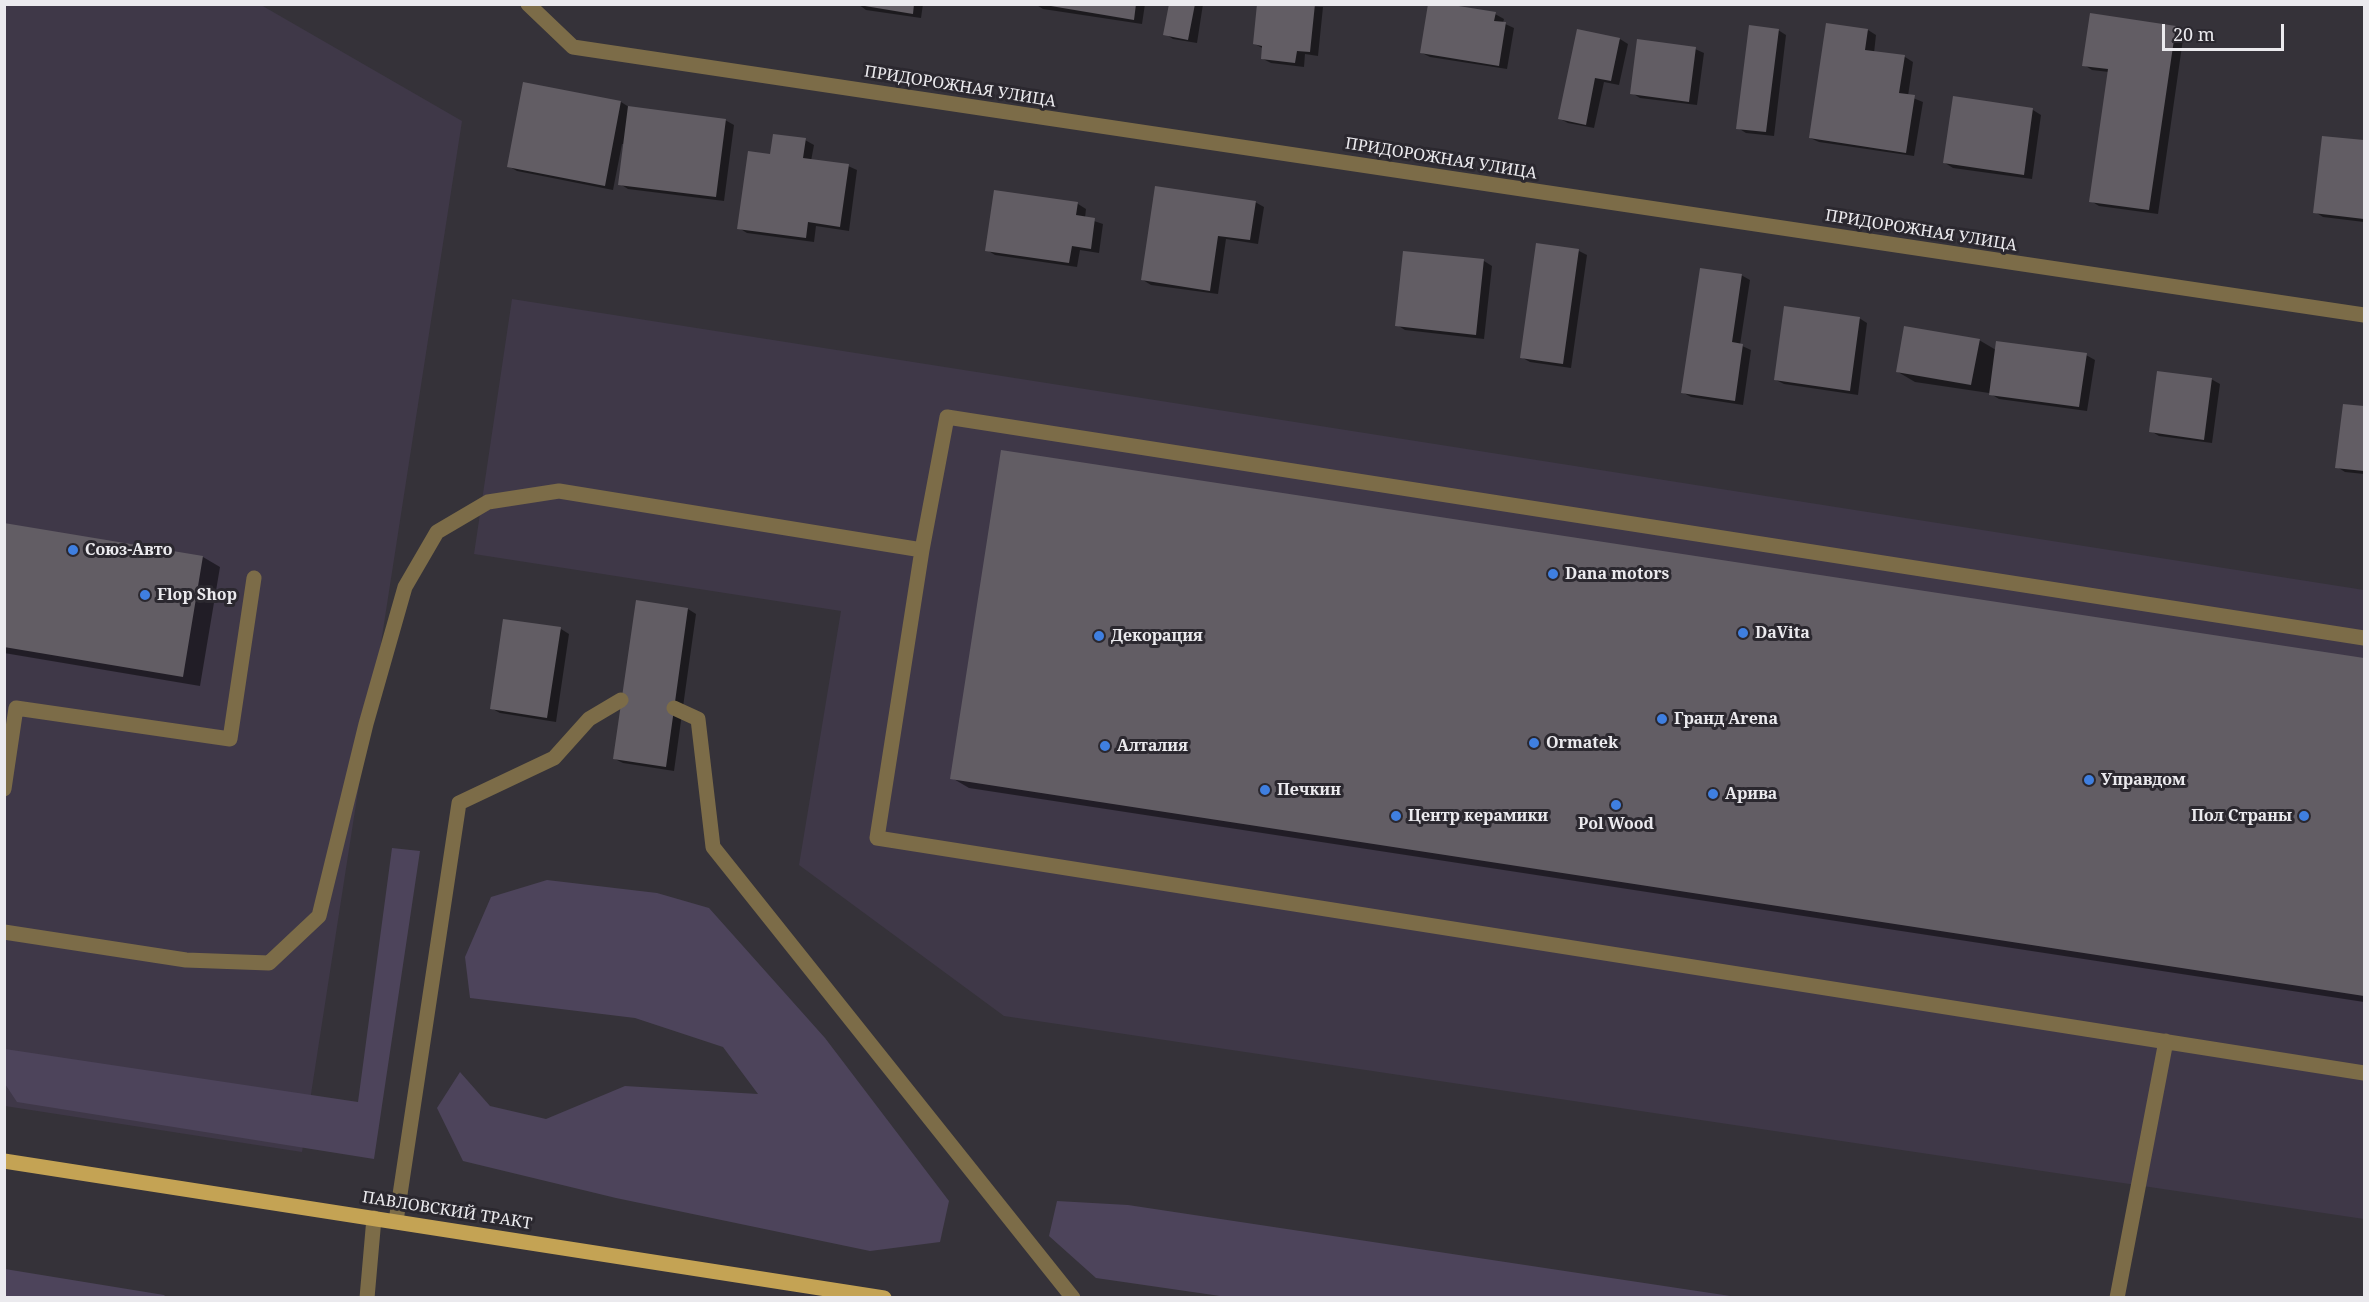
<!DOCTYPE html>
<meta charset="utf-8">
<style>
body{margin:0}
#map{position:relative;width:2369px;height:1302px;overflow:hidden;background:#353239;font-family:"Noto Serif",serif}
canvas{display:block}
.frame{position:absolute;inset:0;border:6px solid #ebeaee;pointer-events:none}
.scale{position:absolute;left:2162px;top:24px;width:122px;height:27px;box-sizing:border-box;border:3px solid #ebeaee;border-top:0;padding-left:8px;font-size:18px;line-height:21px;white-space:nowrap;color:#ebeaee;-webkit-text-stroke:4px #2b282f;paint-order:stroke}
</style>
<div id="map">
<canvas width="2369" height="1302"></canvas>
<div class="frame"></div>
<div class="scale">20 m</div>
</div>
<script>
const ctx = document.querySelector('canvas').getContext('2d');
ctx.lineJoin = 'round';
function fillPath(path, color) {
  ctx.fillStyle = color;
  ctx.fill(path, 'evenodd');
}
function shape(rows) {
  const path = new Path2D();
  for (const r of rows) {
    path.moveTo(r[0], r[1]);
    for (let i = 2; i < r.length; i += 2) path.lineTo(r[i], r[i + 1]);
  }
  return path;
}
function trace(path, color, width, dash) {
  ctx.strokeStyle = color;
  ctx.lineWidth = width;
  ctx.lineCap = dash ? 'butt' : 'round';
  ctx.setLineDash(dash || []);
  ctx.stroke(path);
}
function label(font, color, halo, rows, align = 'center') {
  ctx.font = font + ' "Noto Serif",serif';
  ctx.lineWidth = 6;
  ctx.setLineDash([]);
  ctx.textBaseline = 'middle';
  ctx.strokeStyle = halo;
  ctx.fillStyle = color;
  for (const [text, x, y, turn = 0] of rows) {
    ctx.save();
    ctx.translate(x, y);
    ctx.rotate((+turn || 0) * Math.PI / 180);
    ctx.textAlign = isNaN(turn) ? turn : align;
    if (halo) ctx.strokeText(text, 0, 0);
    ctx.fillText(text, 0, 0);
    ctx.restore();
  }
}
const commercial = shape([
 [4,5,261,5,462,121,302,1152,5,1106],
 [512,299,2364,590,2364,1219,1004,1016,799,865,841,611,474,554]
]);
const green = shape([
 [392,848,420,851,374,1159,17,1102,5,1084,5,1049,358,1102],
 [547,880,657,893,709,908,825,1038,949,1201,940,1242,870,1251,616,1198,463,1161,437,1108,460,1072,490,1106,546,1119,625,1086,758,1094,723,1047,635,1018,470,998,465,957,491,897],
 [1057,1201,1128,1205,1737,1297,1227,1297,1096,1278,1049,1236],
 [5,1269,164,1295,166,1297,5,1297]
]);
const shadow = shape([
 [858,4,923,4,921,18,866,10],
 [1035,4,1145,4,1142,24,1043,9],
 [1170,4,1203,4,1197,43,1173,39,1165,34],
 [1259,4,1323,7,1318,56,1305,54,1304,67,1271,63,1263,59,1264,49,1255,44],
 [1495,14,1504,19,1503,23,1514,28,1507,69,1430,57,1422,53],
 [2176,28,2184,32,2158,214,2099,206,2091,201,2109,72,2092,70,2084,65],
 [1778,30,1786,35,1774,136,1746,133,1738,128],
 [1868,30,1876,35,1874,53,1905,57,1913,62,1908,96,1923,102,1914,156,1819,142,1810,138],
 [1620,39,1628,44,1619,85,1604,82,1594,128,1568,123,1560,119],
 [1695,49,1704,53,1697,105,1640,98,1632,93],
 [524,84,621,102,629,107,725,120,734,125,724,201,628,189,620,184,625,144,622,144,613,190,517,171,508,166],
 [1954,98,2033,110,2041,115,2032,179,1953,168,1945,163],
 [2323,137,2364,142,2364,222,2323,217,2315,212],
 [805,140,814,145,811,161,848,166,857,170,849,231,816,226,814,242,747,233,739,228],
 [995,192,1078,204,1086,209,1085,218,1103,224,1099,253,1080,250,1077,267,995,255,987,250],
 [1255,202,1264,207,1258,244,1226,239,1218,294,1151,285,1143,280],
 [1579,251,1587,255,1571,368,1530,362,1521,357],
 [1484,261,1492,266,1484,339,1405,330,1397,325],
 [1741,275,1750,280,1740,345,1751,350,1743,405,1691,397,1682,392],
 [1859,318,1867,323,1858,395,1784,384,1776,380],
 [1979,340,1996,350,2086,355,2095,360,2087,411,1999,399,1989,393,1915,382,1898,372],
 [2211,379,2220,384,2212,443,2159,436,2151,431],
 [2344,405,2364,408,2364,474,2345,472,2337,467],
 [1002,452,2364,660,2364,1002,969,788,952,778],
 [4,525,203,557,220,567,200,686,4,653],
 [688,609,696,614,674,771,623,763,615,759],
 [561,629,569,634,556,722,500,713,491,708]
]);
const building = shape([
 [853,4,914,4,913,14],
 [1039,4,1136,4,1134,20],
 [1169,4,1195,4,1188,40,1163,35],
 [1257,4,1315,4,1310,52,1297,51,1295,63,1261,59,1262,46,1253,44],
 [1428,4,1446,4,1496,12,1494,21,1506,22,1499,66,1420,53],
 [2090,13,2176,26,2149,210,2089,202,2108,69,2082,66],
 [1826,23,1868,29,1865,50,1905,55,1899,93,1915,95,1906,153,1809,138],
 [1749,25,1779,29,1766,132,1736,129],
 [1577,29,1620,38,1611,81,1595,78,1586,125,1558,119],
 [1637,39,1696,47,1689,102,1630,94],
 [523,82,621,101,605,186,507,167],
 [1953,96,2033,108,2024,175,1943,163],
 [628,106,726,119,716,197,618,185],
 [773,134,806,138,803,158,849,164,840,227,808,222,806,238,737,229,748,151,770,154],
 [2322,136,2364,140,2364,219,2313,213],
 [1155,186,1256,201,1250,240,1218,236,1210,291,1141,280],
 [994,190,1078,202,1076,215,1095,218,1091,249,1072,246,1069,263,985,251],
 [1536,243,1579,249,1563,364,1520,358],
 [1403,251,1484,259,1476,335,1395,326],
 [1700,268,1742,274,1732,342,1743,344,1735,401,1681,393],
 [1784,306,1860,317,1850,391,1774,380],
 [1904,326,1980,339,1971,385,1896,372],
 [1996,341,2087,353,2079,407,1989,395],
 [2157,371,2212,378,2204,440,2149,432],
 [2343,404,2364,406,2364,471,2335,468],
 [1001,450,2364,658,2364,996,950,779],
 [4,523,203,556,183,677,4,647],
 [636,600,688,608,666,767,613,759],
 [503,619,561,627,547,718,490,709]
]);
const service = shape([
 [2364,638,947,417,922,550,877,838,2364,1073],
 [674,708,698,719,713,847,1073,1298],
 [4,789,16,708,230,739,254,578],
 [4,932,186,960,269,963,319,916,366,724,405,587,437,532,488,502,559,491,922,550],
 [396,1221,459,803,554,758,589,719,621,700],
 [367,1298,374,1218],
 [2117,1298,2166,1041]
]);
const minor = shape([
 [528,4,573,47,2364,315]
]);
const primary = shape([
 [4,1161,884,1298]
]);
const markers = [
 [73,550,6,"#3f7fe0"],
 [1553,574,6,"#3f7fe0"],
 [145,595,6,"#3f7fe0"],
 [1743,633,6,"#3f7fe0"],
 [1099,636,6,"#3f7fe0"],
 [1662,719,6,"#3f7fe0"],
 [1534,743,6,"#3f7fe0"],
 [1105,746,6,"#3f7fe0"],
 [2089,780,6,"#3f7fe0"],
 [1265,790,6,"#3f7fe0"],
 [1713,794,6,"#3f7fe0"],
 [1616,805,6,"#3f7fe0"],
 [1396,816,6,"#3f7fe0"],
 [2304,816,6,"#3f7fe0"]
];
const streetNames = [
 ["ПРИДОРОЖНАЯ УЛИЦА",960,87,9],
 ["ПРИДОРОЖНАЯ УЛИЦА",1441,159,9],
 ["ПРИДОРОЖНАЯ УЛИЦА",1921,231,9],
 ["ПАВЛОВСКИЙ ТРАКТ",447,1211,9]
];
const poiNames = [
 ["Союз-Авто",85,550],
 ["Dana motors",1565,574],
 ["Flop Shop",157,595],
 ["DaVita",1755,633],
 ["Декорация",1111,636],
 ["Гранд Arena",1674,719],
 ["Ormatek",1546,743],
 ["Алталия",1117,746],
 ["Управдом",2101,780],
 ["Печкин",1277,790],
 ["Арива",1725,794],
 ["Центр керамики",1408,816],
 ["Пол Страны",2292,816,"right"],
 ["Pol Wood",1616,824,"center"]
];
fillPath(commercial, '#3f3848');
fillPath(green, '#4d445b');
fillPath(shadow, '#0007');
fillPath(building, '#625d64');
trace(service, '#7c6c48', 15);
trace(minor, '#7c6c48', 15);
trace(primary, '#c4a354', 15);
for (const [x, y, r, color] of markers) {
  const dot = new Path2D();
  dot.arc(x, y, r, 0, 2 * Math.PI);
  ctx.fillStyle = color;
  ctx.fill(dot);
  trace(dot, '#2b282f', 2);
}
label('16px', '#ebeaee', '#2b282f', streetNames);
label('bold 16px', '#ebeaee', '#2b282f', poiNames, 'left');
</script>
